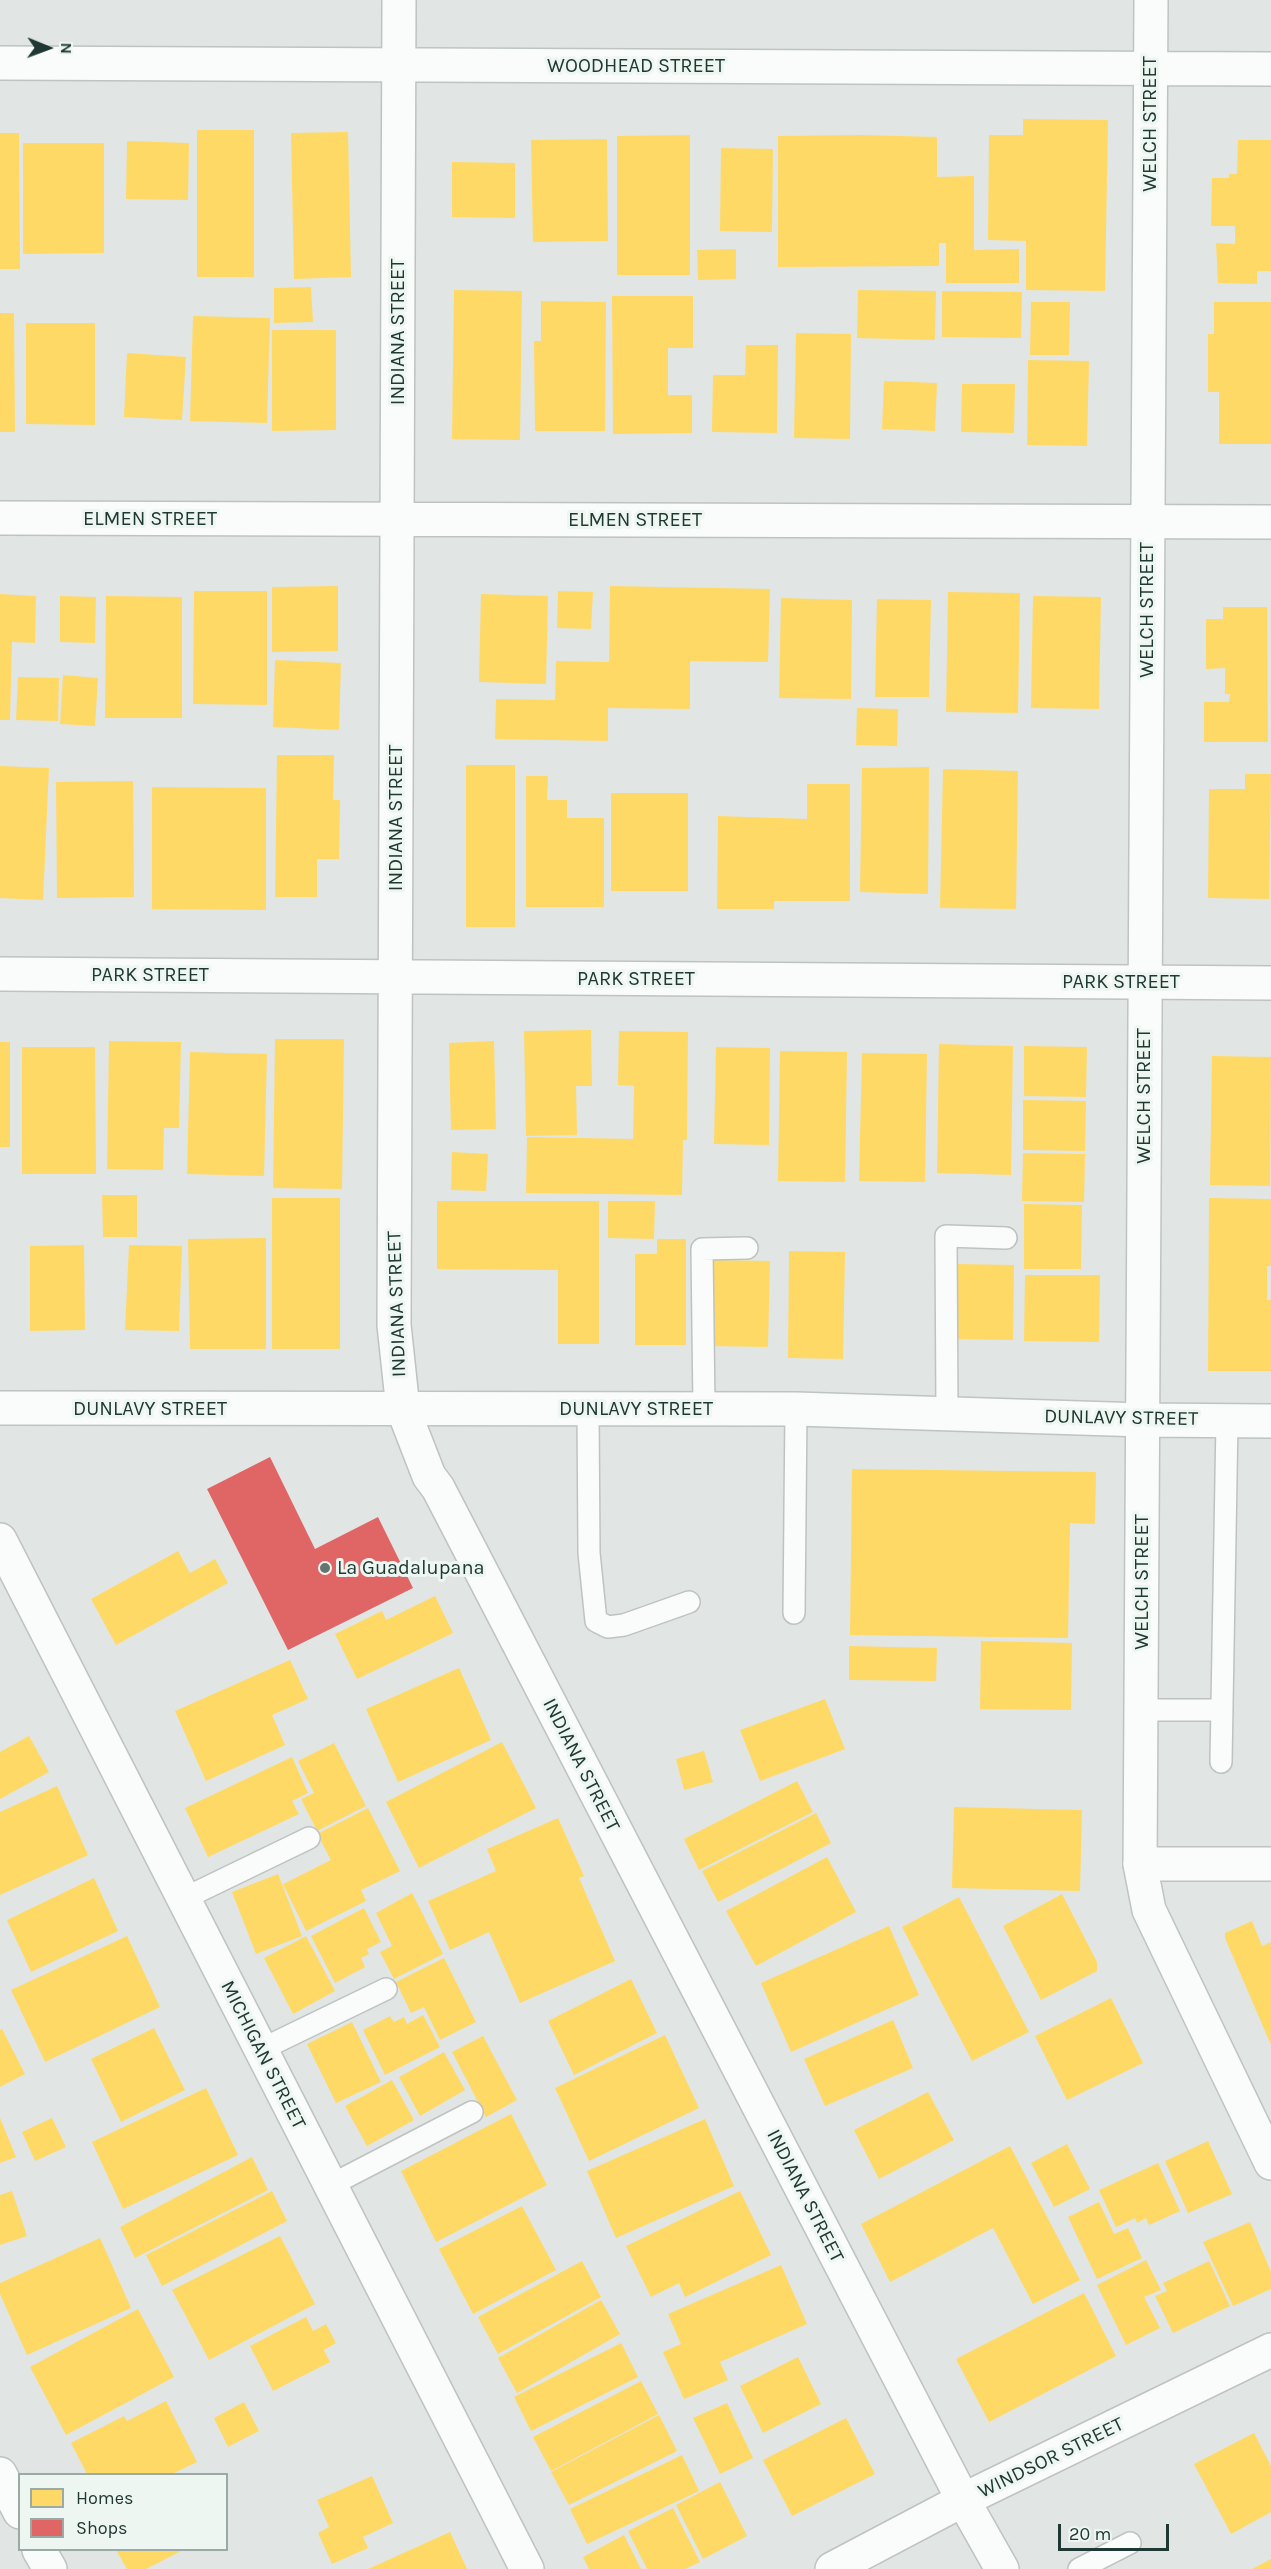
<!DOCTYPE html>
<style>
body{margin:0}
#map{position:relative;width:1271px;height:2569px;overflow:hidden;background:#e1e6e4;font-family:Karla,sans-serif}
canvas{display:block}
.legend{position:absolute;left:18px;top:2473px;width:210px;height:78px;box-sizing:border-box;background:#eef6f2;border:2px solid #9caaa6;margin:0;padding:8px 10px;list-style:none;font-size:18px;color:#203833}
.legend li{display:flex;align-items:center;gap:12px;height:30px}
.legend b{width:30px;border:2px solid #9caaa6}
.north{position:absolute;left:18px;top:18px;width:60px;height:60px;-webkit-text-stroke:4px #eef6f2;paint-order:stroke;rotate:91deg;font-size:16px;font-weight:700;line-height:24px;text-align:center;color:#203833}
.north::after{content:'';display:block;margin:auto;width:21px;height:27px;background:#203833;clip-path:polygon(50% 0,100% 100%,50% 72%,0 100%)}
.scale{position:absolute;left:1058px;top:2524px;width:111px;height:27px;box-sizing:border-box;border:3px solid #203833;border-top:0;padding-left:8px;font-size:18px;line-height:21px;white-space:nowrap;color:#203833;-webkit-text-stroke:4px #eef6f2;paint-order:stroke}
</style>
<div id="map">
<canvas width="1271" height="2569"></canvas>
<ul class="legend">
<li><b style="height:16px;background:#ffd966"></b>Homes</li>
<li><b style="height:16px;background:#e06666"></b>Shops</li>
</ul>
<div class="north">N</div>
<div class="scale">20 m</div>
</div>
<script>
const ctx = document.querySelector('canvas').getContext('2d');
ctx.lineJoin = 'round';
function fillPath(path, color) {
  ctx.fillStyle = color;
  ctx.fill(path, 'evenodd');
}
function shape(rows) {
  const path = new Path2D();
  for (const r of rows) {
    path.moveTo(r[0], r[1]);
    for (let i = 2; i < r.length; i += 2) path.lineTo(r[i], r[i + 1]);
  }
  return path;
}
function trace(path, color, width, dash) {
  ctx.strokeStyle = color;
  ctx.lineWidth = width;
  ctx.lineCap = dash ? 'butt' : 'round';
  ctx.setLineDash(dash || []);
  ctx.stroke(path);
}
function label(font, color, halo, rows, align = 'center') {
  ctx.font = font + ' Karla,sans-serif';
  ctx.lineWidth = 6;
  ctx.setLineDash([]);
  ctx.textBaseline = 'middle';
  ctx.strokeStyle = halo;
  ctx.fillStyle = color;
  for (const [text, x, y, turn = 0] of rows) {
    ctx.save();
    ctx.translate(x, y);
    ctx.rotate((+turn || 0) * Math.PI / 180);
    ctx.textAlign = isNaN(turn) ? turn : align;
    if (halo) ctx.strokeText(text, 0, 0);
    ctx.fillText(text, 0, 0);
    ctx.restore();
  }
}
const homes = shape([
 [1023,119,1108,120,1105,291,1026,290,1026,241,988,240,989,135,1023,135],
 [197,130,254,130,254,277,197,277],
 [348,132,351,277,294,279,291,133],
 [0,133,19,133,20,269,0,269],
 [690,135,690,275,617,275,617,136],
 [860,135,937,137,937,177,974,176,974,250,1019,249,1019,283,946,283,946,243,939,243,939,266,778,267,778,136],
 [607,139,608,241,533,242,531,140],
 [1238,140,1271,140,1271,271,1257,271,1257,284,1218,283,1216,243,1235,244,1235,226,1211,226,1212,178,1229,178,1229,174,1237,174],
 [127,141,189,143,188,200,126,199],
 [23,143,104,143,104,253,23,254],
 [721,148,773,149,772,232,720,231],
 [452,162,515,163,515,218,452,217],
 [736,249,736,279,698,280,697,250],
 [311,287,313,322,274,323,274,288],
 [454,290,522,291,520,440,452,439],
 [858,290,936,291,935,340,857,338],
 [942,291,1022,292,1021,338,942,337],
 [612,296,693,296,693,348,668,348,668,395,692,395,692,433,613,434],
 [541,301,606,302,605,431,535,431,534,341,541,341],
 [1031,302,1070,302,1069,355,1030,355],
 [1214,302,1271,302,1271,444,1219,444,1219,392,1208,392,1208,334,1214,334],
 [0,313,14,313,15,432,0,432],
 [193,316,270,318,267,423,190,421],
 [26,323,95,323,95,425,26,424],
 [272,330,336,330,336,430,272,431],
 [796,333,851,334,850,439,794,438],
 [746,345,778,345,777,433,712,432,713,375,745,375],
 [127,353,186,357,182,420,124,417],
 [1028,360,1089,361,1087,446,1027,445],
 [884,381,937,383,935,431,882,429],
 [962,384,1015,384,1014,433,961,432],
 [338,586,338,651,272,652,272,587],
 [610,586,770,589,768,662,690,661,690,709,608,708,608,741,495,739,496,699,555,700,556,661,609,662],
 [194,591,267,591,267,705,193,704],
 [558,591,593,592,591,629,557,628],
 [948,592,1020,593,1018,713,946,712],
 [0,594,36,596,35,643,12,642,10,720,0,720],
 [481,594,548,596,546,684,479,682],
 [60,596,96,597,95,643,60,642],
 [106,596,182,597,182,718,105,718],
 [1033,596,1101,597,1099,709,1031,708],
 [781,598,852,600,851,699,779,698],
 [877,599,931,600,929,697,875,697],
 [1223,607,1267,607,1268,742,1204,742,1204,702,1229,702,1230,694,1225,694,1225,668,1206,669,1206,619,1223,619],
 [275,660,341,663,339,730,273,727],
 [63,675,98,678,95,726,60,724],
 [18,677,59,678,58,721,16,720],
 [857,708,898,709,897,746,856,745],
 [277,755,334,755,333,800,340,800,339,859,317,859,317,897,275,897],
 [466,765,515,765,515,927,466,927],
 [0,766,49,768,43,900,0,898],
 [929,767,928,894,860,892,862,768],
 [943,769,1018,771,1016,909,940,908],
 [1245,774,1271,774,1269,899,1208,898,1209,789,1245,789],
 [526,776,548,776,547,800,567,800,567,818,604,818,604,907,526,907],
 [133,781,134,897,57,898,56,782],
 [807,784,850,784,850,901,774,901,774,909,717,909,718,816,807,819],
 [152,787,266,788,266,910,152,909],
 [611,793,688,793,688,891,611,891],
 [591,1030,592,1086,576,1086,577,1135,526,1136,524,1031],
 [619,1031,688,1032,687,1140,683,1140,682,1195,526,1193,527,1137,633,1139,634,1086,618,1085],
 [275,1039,344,1039,342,1189,273,1188],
 [109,1041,181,1042,179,1128,164,1128,163,1170,107,1169],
 [494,1041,496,1129,451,1130,449,1043],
 [0,1042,10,1042,10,1147,0,1147],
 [939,1044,1013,1046,1011,1175,937,1173],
 [1024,1046,1087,1047,1086,1097,1024,1096],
 [22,1047,95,1047,96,1174,22,1174],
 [716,1047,770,1048,769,1145,714,1144],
 [780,1051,847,1052,845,1182,778,1181],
 [190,1052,267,1054,264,1176,187,1174],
 [862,1053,927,1054,925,1182,859,1181],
 [1212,1056,1271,1057,1270,1186,1210,1185],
 [1023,1100,1086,1101,1085,1151,1023,1150],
 [452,1152,488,1154,486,1191,451,1190],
 [1023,1153,1085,1154,1084,1202,1022,1201],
 [102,1195,137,1195,137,1237,103,1237],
 [272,1198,340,1198,340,1349,272,1349],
 [1209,1198,1271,1199,1271,1266,1267,1266,1267,1300,1271,1300,1271,1371,1208,1371],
 [437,1201,599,1201,599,1344,558,1344,558,1270,437,1269],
 [608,1201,655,1201,654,1239,608,1238],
 [1024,1204,1082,1205,1081,1269,1024,1269],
 [266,1238,266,1349,190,1349,188,1239],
 [657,1239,686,1239,686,1345,635,1345,635,1254,657,1254],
 [84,1245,85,1330,30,1331,30,1246],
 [129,1245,182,1246,179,1331,125,1330],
 [789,1251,845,1252,843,1359,788,1358],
 [711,1260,770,1261,768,1347,709,1346],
 [954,1264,1014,1265,1013,1340,952,1339],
 [1025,1275,1100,1275,1099,1342,1024,1341],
 [852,1469,1096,1472,1095,1524,1070,1523,1068,1638,850,1635],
 [178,1551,190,1573,215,1559,228,1583,116,1645,91,1599],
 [435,1596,453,1633,357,1679,335,1634,382,1611,386,1620],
 [981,1641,1072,1643,1071,1710,980,1709],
 [849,1646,937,1648,936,1681,849,1680],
 [290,1660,308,1699,272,1715,285,1745,206,1781,175,1711],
 [459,1668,491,1740,398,1782,366,1709],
 [825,1699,845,1749,760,1781,740,1730],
 [29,1736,49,1772,0,1799,0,1752],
 [502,1742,536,1808,419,1868,386,1802],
 [334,1743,366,1806,317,1831,301,1799,314,1793,298,1761],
 [704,1751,713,1782,684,1790,676,1759],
 [292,1757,308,1793,292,1801,299,1814,208,1857,185,1808],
 [797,1781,813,1812,699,1870,684,1839],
 [57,1786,88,1855,0,1895,0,1812],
 [954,1807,1082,1810,1080,1891,952,1888],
 [368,1808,400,1871,361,1890,366,1901,306,1931,283,1884,331,1860,317,1834],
 [816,1813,831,1843,718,1902,702,1871],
 [558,1818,584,1876,579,1878,615,1961,520,2003,489,1932,450,1950,428,1901,496,1871,487,1849],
 [827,1857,856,1912,756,1966,726,1911],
 [278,1874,302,1936,256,1954,232,1892],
 [94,1878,118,1931,31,1972,7,1920],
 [412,1893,443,1954,394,1979,380,1952,392,1946,376,1913],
 [1062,1894,1097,1962,1097,1971,1041,2000,1003,1926],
 [959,1897,1029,2032,972,2061,902,1927],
 [364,1908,381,1942,367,1949,369,1954,361,1958,365,1967,335,1983,311,1936],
 [1252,1921,1262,1946,1271,1942,1271,2045,1225,1938,1225,1933],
 [889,1926,919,1995,791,2052,761,1983],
 [127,1936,160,2007,45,2062,11,1990],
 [306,1936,335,1991,293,2014,264,1958],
 [444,1958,476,2022,440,2040,424,2007,411,2013,396,1982],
 [631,1979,657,2033,574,2075,548,2021],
 [1111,1998,1143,2063,1067,2100,1035,2036],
 [423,2015,440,2047,385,2075,363,2030,390,2016,394,2022,404,2017,407,2024],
 [893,2020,913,2068,825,2106,804,2059],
 [352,2022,381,2082,336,2103,307,2044],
 [154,2028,185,2090,121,2122,91,2059],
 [2,2029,25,2074,0,2087,0,2030],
 [665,2035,699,2108,589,2161,555,2088],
 [483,2036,517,2100,486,2117,452,2052],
 [444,2052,465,2090,420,2116,399,2077],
 [392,2080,414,2120,367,2146,345,2106],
 [206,2088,238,2155,123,2209,92,2142],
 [928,2092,954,2140,879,2179,854,2130],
 [511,2114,547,2185,436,2242,401,2171],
 [0,2118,16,2157,0,2163],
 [52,2118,66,2147,35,2161,22,2132],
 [705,2119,734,2186,616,2238,587,2171],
 [1208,2141,1232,2194,1188,2213,1165,2161],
 [1067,2144,1090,2189,1054,2207,1031,2163],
 [1010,2146,1080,2280,1033,2304,993,2228,890,2282,861,2224],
 [252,2157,268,2190,135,2258,120,2227],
 [1158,2163,1180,2211,1149,2225,1146,2218,1137,2223,1135,2218,1116,2227,1099,2190],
 [12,2191,27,2236,0,2245,0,2195],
 [272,2191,287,2221,162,2286,146,2255],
 [740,2191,771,2255,685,2297,679,2283,651,2297,626,2246],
 [1099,2202,1114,2234,1128,2228,1142,2258,1097,2279,1068,2217],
 [522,2206,556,2270,473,2314,439,2249],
 [1250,2222,1271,2272,1271,2289,1233,2306,1203,2242],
 [280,2236,315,2304,209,2360,172,2290],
 [100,2238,131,2308,27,2355,0,2294,0,2283],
 [1146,2260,1161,2290,1144,2297,1160,2328,1126,2345,1097,2285],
 [582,2261,601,2297,498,2354,478,2317],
 [1209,2261,1230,2306,1173,2333,1155,2296,1167,2291,1163,2283],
 [781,2265,807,2324,720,2362,728,2380,684,2399,663,2352,681,2344,668,2314],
 [1084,2293,1116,2356,989,2422,956,2359],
 [601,2300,620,2334,517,2393,498,2358],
 [138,2309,174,2377,66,2435,30,2367],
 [306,2317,313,2331,326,2324,336,2343,324,2350,330,2362,273,2391,250,2346],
 [621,2343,638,2377,531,2431,514,2397],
 [798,2357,821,2404,763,2433,740,2386],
 [641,2381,658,2414,551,2471,533,2437],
 [166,2401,197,2462,172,2474,87,2474,71,2443,124,2416,127,2421],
 [244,2402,259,2431,228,2447,214,2418],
 [727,2403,753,2458,720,2474,693,2418],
 [659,2415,677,2451,569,2505,551,2472],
 [846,2418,875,2474,792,2516,763,2460],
 [1254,2433,1271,2466,1271,2512,1231,2534,1194,2464],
 [682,2455,699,2491,587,2544,570,2509],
 [372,2476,393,2523,363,2537,368,2548,332,2564,318,2533,329,2527,317,2500],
 [720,2482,747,2536,703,2559,676,2505],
 [673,2508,700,2562,685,2569,647,2569,628,2531],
 [450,2532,467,2569,368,2569],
 [624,2535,641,2569,589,2569,583,2557],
 [116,2550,183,2550,146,2569,127,2569],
 [1271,2559,1271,2569,1252,2569]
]);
const shops = shape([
 [270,1457,315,1549,378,1517,413,1588,288,1650,207,1489]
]);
const lane = shape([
 [588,1409,589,1553,596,1621,608,1627,624,1625,689,1602],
 [704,1409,702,1249,747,1248],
 [947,1414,946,1236,1006,1238],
 [794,1613,796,1409],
 [1141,1710,1222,1710],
 [1221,1762,1227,1421],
 [183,1899,309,1838],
 [260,2050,386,1989],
 [329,2186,472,2112],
 [1079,2569,1130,2543]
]);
const street = shape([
 [399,0,394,1325,403,1409,429,1476,438,1488,963,2500,1002,2569],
 [0,518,1271,522],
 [0,974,1271,983],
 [0,1540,527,2569],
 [1140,1864,1271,1864],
 [0,2474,20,2512],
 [39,2550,50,2569],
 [832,2569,963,2500,1271,2350]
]);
const secondary = shape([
 [1151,0,1140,1864,1149,1910,1271,2163],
 [0,63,1271,69],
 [0,1408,796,1409,1143,1420,1271,1421]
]);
const markers = [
 [325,1568,6,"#647571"]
];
const streetNames = [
 ["WOODHEAD STREET",636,66],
 ["WELCH STREET",1150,124,-90],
 ["INDIANA STREET",398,332,-90],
 ["ELMEN STREET",150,519],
 ["ELMEN STREET",635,520],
 ["WELCH STREET",1147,610,-90],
 ["INDIANA STREET",396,818,-90],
 ["PARK STREET",150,975],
 ["PARK STREET",636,979],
 ["PARK STREET",1121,982],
 ["WELCH STREET",1144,1096,-90],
 ["INDIANA STREET",397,1304,-92],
 ["DUNLAVY STREET",150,1409],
 ["DUNLAVY STREET",636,1409],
 ["DUNLAVY STREET",1121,1418,1],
 ["WELCH STREET",1142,1582,-90],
 ["INDIANA STREET",581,1765,63],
 ["MICHIGAN STREET",263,2055,63],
 ["INDIANA STREET",805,2196,63],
 ["WINDSOR STREET",1051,2458,-26]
];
const poiNames = [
 ["La Guadalupana",337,1568]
];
fillPath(homes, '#ffd966');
fillPath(shops, '#e06666');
trace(lane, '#bec3c1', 24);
trace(street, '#bec3c1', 36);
trace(secondary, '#bdc4c1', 36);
trace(lane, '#fafbfb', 21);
trace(street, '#fafbfb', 33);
trace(secondary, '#fafbfb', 33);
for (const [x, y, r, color] of markers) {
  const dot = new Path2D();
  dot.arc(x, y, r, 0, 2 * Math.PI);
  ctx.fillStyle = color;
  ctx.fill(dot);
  trace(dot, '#eef6f2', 2);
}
label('20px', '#203833', '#eef6f2', streetNames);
label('20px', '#203833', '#eef6f2', poiNames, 'left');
</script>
